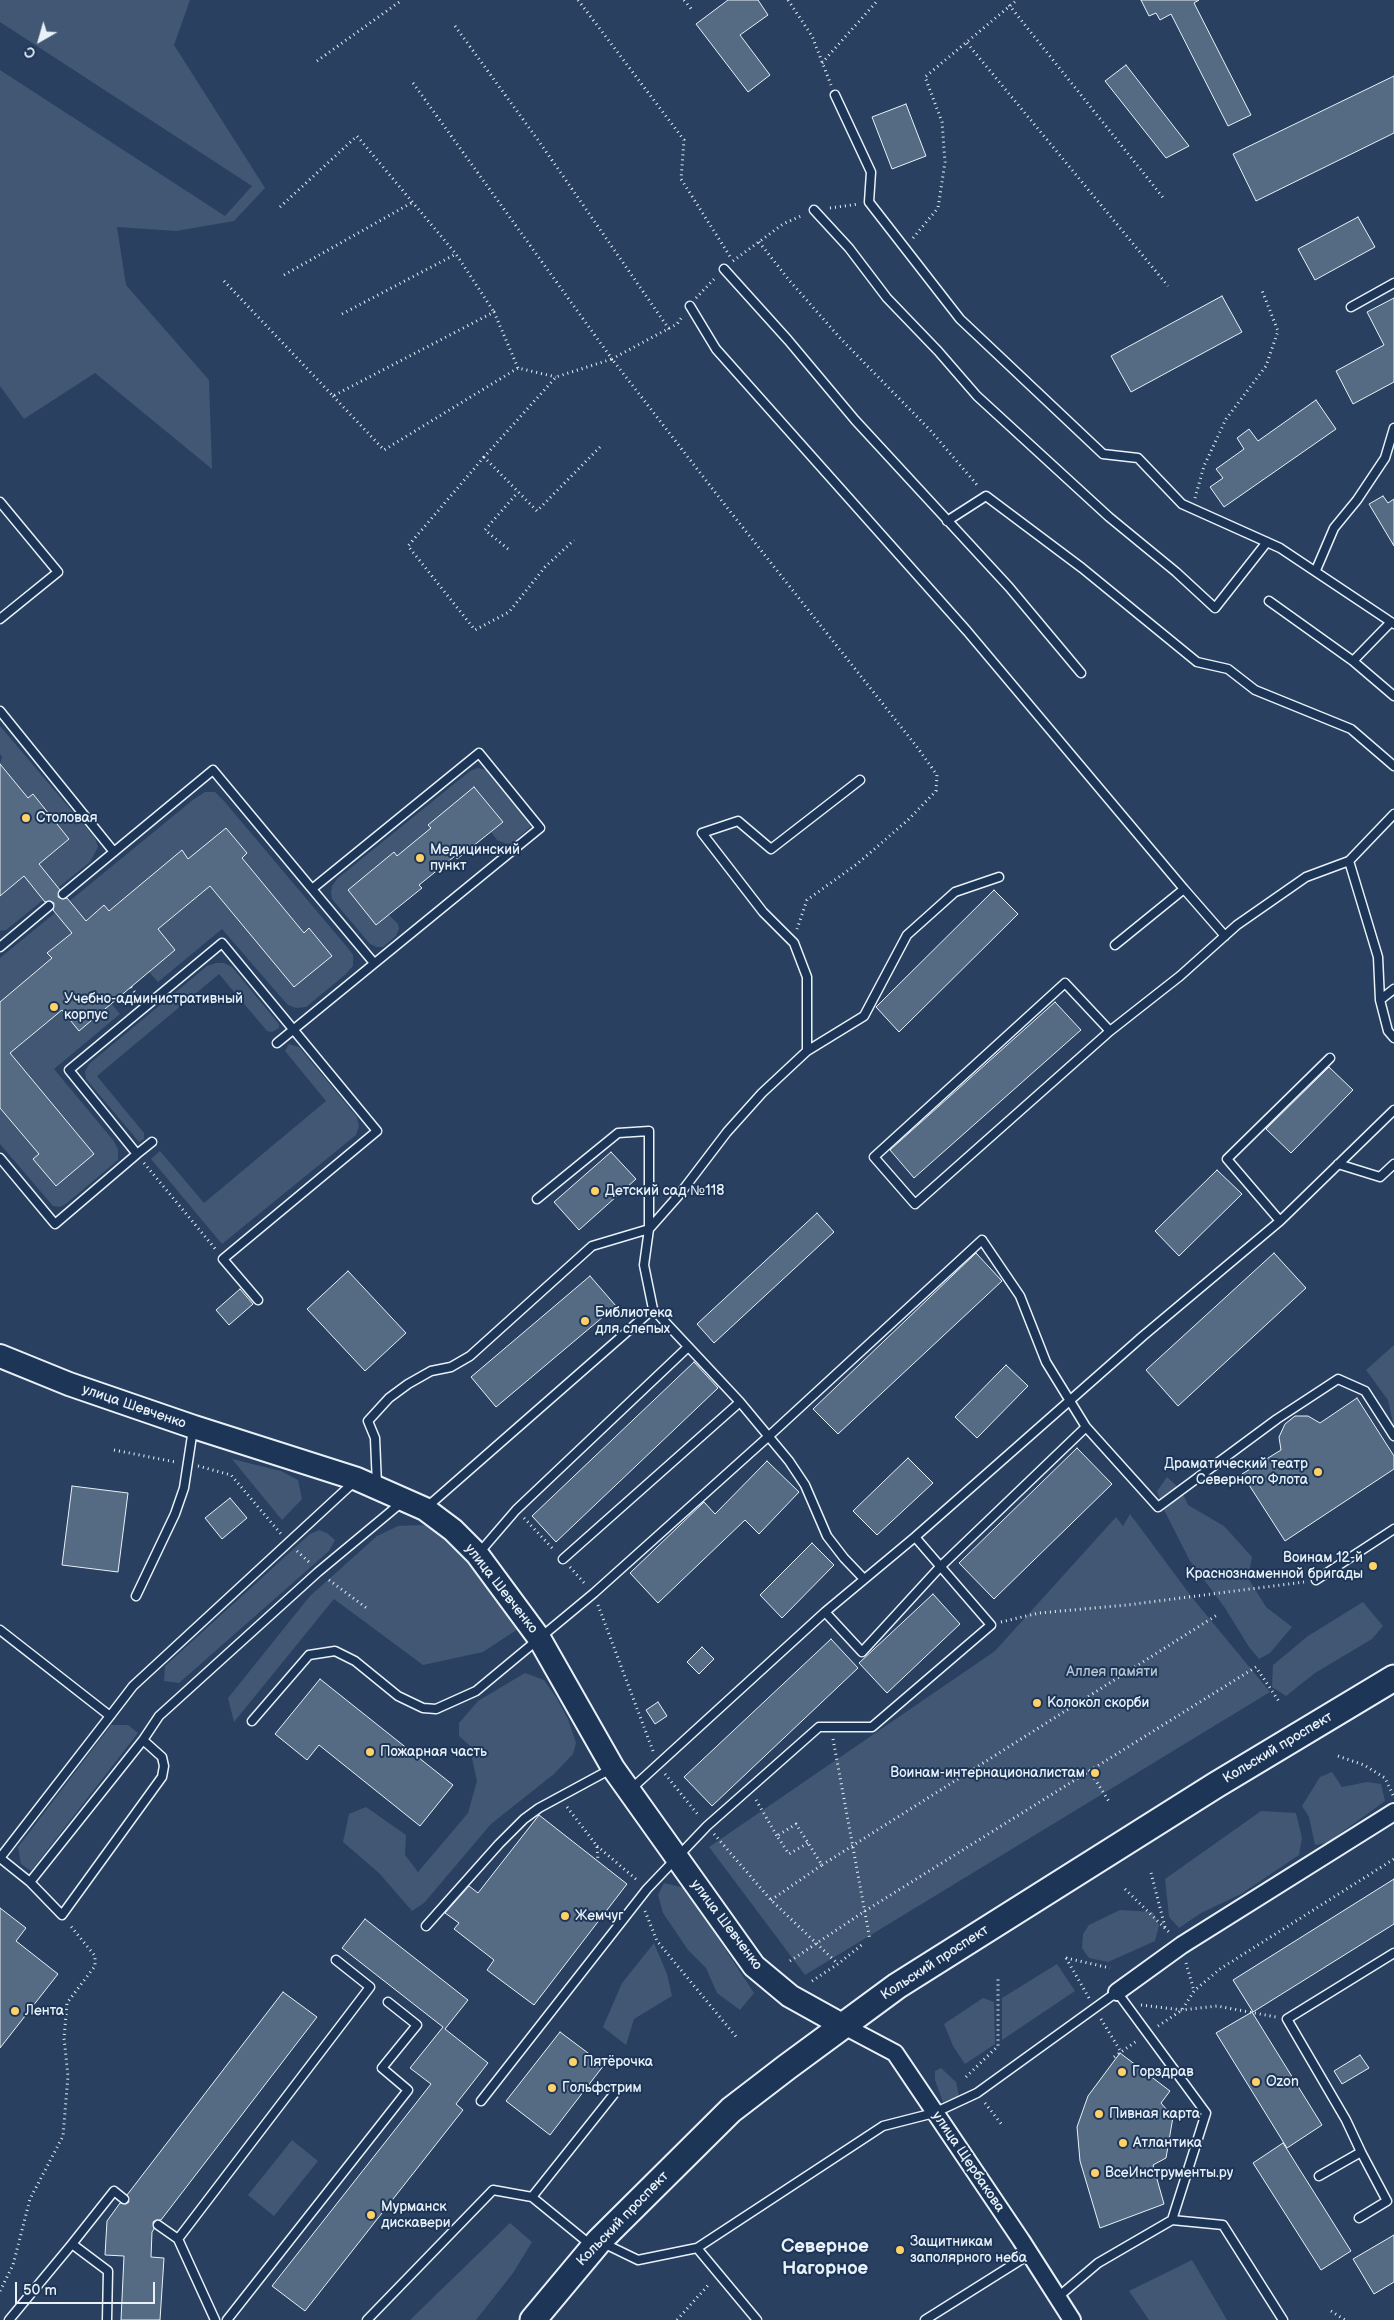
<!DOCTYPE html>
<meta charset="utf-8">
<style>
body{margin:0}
#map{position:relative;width:1394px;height:2320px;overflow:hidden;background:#294061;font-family:"Balsamiq Sans",sans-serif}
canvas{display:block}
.north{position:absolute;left:15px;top:15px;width:50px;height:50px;-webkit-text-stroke:4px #1d3557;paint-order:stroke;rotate:218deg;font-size:14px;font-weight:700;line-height:20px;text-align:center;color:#e8f1f8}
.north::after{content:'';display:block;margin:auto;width:18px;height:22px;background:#e8f1f8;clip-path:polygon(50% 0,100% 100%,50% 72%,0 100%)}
.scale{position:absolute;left:15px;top:2282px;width:140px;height:22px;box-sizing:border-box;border:2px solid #e8f1f8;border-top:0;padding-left:6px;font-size:15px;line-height:18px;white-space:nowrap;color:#e8f1f8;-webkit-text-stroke:4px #1d3557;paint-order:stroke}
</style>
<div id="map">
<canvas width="1394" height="2320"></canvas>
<div class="north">С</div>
<div class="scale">50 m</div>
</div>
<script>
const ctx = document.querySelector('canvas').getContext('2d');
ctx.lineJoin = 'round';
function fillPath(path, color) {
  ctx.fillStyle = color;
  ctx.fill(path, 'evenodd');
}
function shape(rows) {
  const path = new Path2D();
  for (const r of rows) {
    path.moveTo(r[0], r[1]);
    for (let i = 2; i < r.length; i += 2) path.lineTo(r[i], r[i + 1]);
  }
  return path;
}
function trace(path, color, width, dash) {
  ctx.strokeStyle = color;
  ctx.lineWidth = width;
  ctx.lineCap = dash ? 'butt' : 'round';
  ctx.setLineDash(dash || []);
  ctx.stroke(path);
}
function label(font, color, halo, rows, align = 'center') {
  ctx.font = font + ' "Balsamiq Sans",sans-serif';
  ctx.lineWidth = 4;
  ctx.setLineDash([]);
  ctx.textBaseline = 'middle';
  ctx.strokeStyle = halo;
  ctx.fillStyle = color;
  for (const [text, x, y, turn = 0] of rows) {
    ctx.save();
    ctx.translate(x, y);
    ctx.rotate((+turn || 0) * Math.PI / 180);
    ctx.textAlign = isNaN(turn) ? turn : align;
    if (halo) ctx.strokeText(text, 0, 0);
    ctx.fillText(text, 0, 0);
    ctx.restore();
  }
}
const green = shape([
 [0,0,190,0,174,45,265,188,234,221,176,231,117,227,126,285,209,380,212,469,95,373,24,419,0,386,0,70,225,216,252,186,0,22],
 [0,726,95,838,98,847,90,862,6,930,0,931,0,896,69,839,33,794,28,798,0,764,2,757,0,754],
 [478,768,490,771,530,821,530,827,513,843,507,844,497,840,491,832,503,822,474,787,428,825,431,828,397,856,394,853,348,890,376,925,389,915,398,924,399,929,396,936,383,947,377,947,370,944,332,899,331,893,332,886,338,878,470,771],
 [205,792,215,792,224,801,347,947,353,955,353,966,346,974,306,1007,296,1008,288,1005,279,995,222,929,158,982,149,972,175,950,158,929,210,886,294,987,332,956,310,928,304,933,242,858,247,853,226,828,188,859,181,851,109,911,104,905,48,953,52,958,0,1002,0,958,194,799],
 [216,963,224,963,232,967,279,1024,279,1028,272,1032,267,1031,219,974,97,1076,144,1133,144,1139,139,1142,86,1079,85,1072,89,1064,207,966],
 [111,1003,120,1014,54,1069,113,1140,118,1149,118,1160,67,1203,60,1207,53,1206,0,1144,0,1108,39,1154,34,1159,56,1186,94,1154,10,1053,62,1010,79,1030],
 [289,1044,299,1047,357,1117,359,1126,356,1135,222,1244,151,1159,160,1151,204,1203,326,1101,285,1051],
 [1394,1345,1394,1427,1388,1400,1366,1370],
 [232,1459,281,1471,298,1480,302,1499,282,1520],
 [1167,1477,1181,1490,1188,1505,1224,1526,1252,1557,1248,1578,1266,1607,1292,1627,1270,1653,1259,1659,1249,1647,1225,1608,1190,1561,1163,1508,1157,1491],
 [1130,1514,1194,1600,1270,1692,805,1975,709,1847,995,1651,1116,1517,1123,1526],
 [422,1525,445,1532,466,1552,521,1627,483,1652,423,1665,334,1599,234,1722,228,1698,310,1596,377,1536,398,1526],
 [319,1530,327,1533,335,1540,329,1551,179,1683,164,1681,165,1666,310,1534],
 [1363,1602,1383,1626,1372,1639,1315,1673,1286,1696,1272,1687,1273,1665,1308,1636],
 [525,1673,544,1680,556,1697,568,1719,576,1743,573,1754,554,1774,491,1824,424,1903,412,1911,379,1873,343,1842,349,1814,366,1807,406,1835,405,1855,418,1872,468,1813,477,1781,469,1745,459,1736,459,1723,478,1701],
 [111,1725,128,1725,138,1733,31,1871,21,1864,18,1847],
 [1332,1772,1342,1787,1367,1782,1381,1784,1385,1801,1327,1843,1315,1845,1309,1817,1302,1806,1320,1777],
 [1261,1811,1296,1813,1302,1838,1299,1855,1241,1894,1201,1913,1179,1928,1169,1917,1165,1879],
 [664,1883,685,1888,754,1993,740,2010,717,1993,706,1968,688,1950,663,1913,658,1895],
 [1120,1910,1153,1912,1159,1925,1155,1941,1108,1962,1089,1958,1082,1948,1083,1934,1089,1925],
 [654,1943,667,1974,672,1996,634,2019,626,2045,603,2027,622,1983],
 [1057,1964,1075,1991,1002,2040,1002,1998],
 [983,1998,994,2002,995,2044,965,2064,953,2046,944,2024],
 [941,2068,956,2082,959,2096,943,2102,935,2080,935,2071],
 [292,2140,318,2161,274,2216,248,2195],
 [510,2223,532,2242,513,2273,476,2320,410,2320],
 [1192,2260,1227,2320,1149,2320,1129,2291]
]);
const building = shape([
 [728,0,758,0,768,15,740,35,770,75,748,92,696,24,728,0],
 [1141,0,1199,0,1194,3,1251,115,1228,126,1171,14,1160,20,1156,13,1149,16,1141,0],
 [1126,65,1189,146,1166,158,1105,81,1126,65],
 [1394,76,1394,133,1256,201,1233,154,1394,76],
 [906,104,926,156,892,169,872,117,906,104],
 [1358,217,1375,247,1315,280,1298,249,1358,217],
 [1222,296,1242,332,1131,392,1111,356,1222,296],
 [1394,298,1394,382,1353,404,1336,371,1384,345,1367,312,1394,298],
 [1316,400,1336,429,1224,507,1210,487,1223,478,1216,469,1244,449,1237,438,1249,429,1258,441,1316,400],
 [1383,496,1388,503,1394,499,1394,546,1369,504,1383,496],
 [0,764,28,798,33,794,69,839,39,864,60,890,58,897,62,899,67,898,86,921,104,905,109,911,182,850,188,859,226,828,247,853,242,858,304,933,309,928,332,956,294,987,210,886,158,929,175,950,131,987,79,1031,62,1010,10,1053,94,1154,56,1186,33,1159,39,1154,0,1108,0,1002,52,958,47,953,72,933,53,910,54,903,50,901,45,902,24,876,0,896,0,764],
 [474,787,503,822,457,859,455,856,419,885,422,888,376,925,348,890,394,852,397,856,431,828,428,825,474,787],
 [994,890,1018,914,899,1032,876,1007,994,890],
 [1055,1002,1081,1030,914,1178,890,1150,1055,1002],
 [1329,1067,1353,1090,1291,1153,1266,1129,1329,1067],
 [611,1152,636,1179,579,1230,554,1202,611,1152],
 [1217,1170,1242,1194,1179,1256,1155,1231,1217,1170],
 [817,1213,834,1232,714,1343,697,1324,817,1213],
 [976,1253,1002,1281,838,1434,813,1409,976,1253],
 [1274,1253,1306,1288,1178,1406,1146,1370,1274,1253],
 [348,1271,406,1333,365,1371,307,1309,348,1271],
 [590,1276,616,1306,496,1407,471,1377,590,1276],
 [240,1289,253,1304,229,1325,216,1310,240,1289],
 [694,1362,718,1388,556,1542,532,1516,694,1362],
 [1006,1365,1028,1386,977,1438,955,1417,1006,1365],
 [1357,1398,1394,1456,1394,1469,1285,1541,1242,1474,1281,1450,1279,1437,1285,1424,1295,1416,1308,1416,1320,1423,1357,1398],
 [1077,1448,1112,1484,994,1599,959,1563,1077,1448],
 [908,1458,933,1483,877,1535,853,1511,908,1458],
 [767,1461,799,1492,759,1534,745,1520,658,1603,630,1573,704,1502,715,1514,767,1461],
 [72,1486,128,1493,118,1572,62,1565,72,1486],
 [230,1498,247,1518,222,1539,205,1518,230,1498],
 [812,1543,834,1565,782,1618,760,1595,812,1543],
 [933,1594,960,1624,887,1693,859,1663,933,1594],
 [831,1639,858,1668,712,1806,684,1777,831,1639],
 [702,1647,714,1659,699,1674,687,1662,702,1647],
 [320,1679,453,1785,420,1826,319,1745,307,1760,275,1734,320,1679],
 [658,1702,667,1716,655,1724,646,1710,658,1702],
 [539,1815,627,1884,534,2005,487,1970,494,1960,454,1929,459,1923,445,1913,469,1886,478,1893,539,1815],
 [1394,1879,1394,1924,1253,2012,1233,1980,1394,1879],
 [0,1908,26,1928,16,1941,58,1974,0,2048,0,1908],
 [365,1919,468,2000,445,2029,488,2063,456,2104,463,2110,305,2311,272,2286,431,2084,410,2068,443,2027,342,1948,365,1919],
 [283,1992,317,2017,161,2220,156,2220,153,2222,154,2229,152,2232,151,2257,164,2258,160,2320,121,2320,124,2256,105,2255,107,2221,120,2203,126,2204,129,2202,127,2195,283,1992],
 [1252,2012,1322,2125,1287,2148,1216,2033,1252,2012],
 [560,2032,604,2065,550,2135,506,2101,560,2032],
 [1120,2053,1170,2091,1161,2103,1173,2117,1166,2158,1153,2165,1164,2204,1100,2228,1080,2161,1077,2127,1088,2096,1120,2053],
 [1360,2055,1369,2068,1342,2084,1334,2071,1360,2055],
 [1283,2143,1351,2251,1321,2270,1253,2163,1283,2143],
 [1394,2235,1394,2282,1374,2294,1353,2259,1394,2235]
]);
const path = shape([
 [578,0,684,140,681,179,731,258],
 [684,0,692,10],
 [788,0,812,36,831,85],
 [1009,5,1165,200],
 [455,26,538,140,669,329],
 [967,43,1168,286],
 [317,61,402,0],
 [822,63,878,0],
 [413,83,612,359,677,324,682,317],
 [280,207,357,136,456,254],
 [830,208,859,204],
 [913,238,938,208,945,162,942,122,925,77,1017,0],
 [759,242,789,280,841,339,930,430,978,486],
 [733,261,783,224,803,215],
 [284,275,413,202],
 [224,281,333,396,494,312,518,368],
 [696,298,716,277],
 [342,314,456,254,494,312],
 [333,396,384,450,518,368,556,377],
 [600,447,537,511,484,457,556,377,612,359,725,505,917,747,937,775,936,791,908,820,857,864,807,900,797,929],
 [484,457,408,546,475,630,509,612,545,567,574,540],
 [1195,498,1204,466,1226,419,1266,366,1278,331,1261,288],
 [508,549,485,530,518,492],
 [131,987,139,998],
 [144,1163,217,1251],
 [114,1450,175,1462],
 [198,1466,231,1475,281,1534],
 [524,1518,554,1550],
 [297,1551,311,1564],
 [570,1567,586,1585],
 [329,1580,368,1609],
 [598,1605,653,1751],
 [1001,1622,1039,1613,1127,1605,1304,1582],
 [833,1739,870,1940],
 [1338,1756,1364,1765,1385,1778,1393,1795],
 [1089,1770,1110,1803],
 [665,1774,699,1816],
 [756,1800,777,1836],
 [567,1807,597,1846,598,1861],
 [714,1834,771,1900,838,1964],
 [597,1846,637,1880],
 [822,1865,1217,1615],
 [1151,1873,1165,1927],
 [1125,1889,1171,1934],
 [771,1900,822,1865,796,1824,777,1836,789,1854,808,1843],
 [645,1911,657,1941,738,2039],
 [1066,1958,1089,1998],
 [1066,1958,1110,1968],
 [790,1961,865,1911,1256,1667,1280,1703],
 [1186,1963,1194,1991],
 [812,1981,838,1964,864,1943],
 [1141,2005,1182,2010,1217,2006,1276,2017],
 [1101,2019,1121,2052],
 [1158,2026,1182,2010,1194,1991,1220,1969,1394,1859],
 [1114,2057,1138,2040],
 [966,2077,998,2046,998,1978],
 [985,2103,1002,2125],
 [0,2291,13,2265,30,2199,63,2136,68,2076,64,2038,67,2003,95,1966,95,1956,69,1924],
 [1331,2311,1345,2320],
 [677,2320,710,2283]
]);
const service = shape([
 [835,95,871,172,869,202,960,319,1103,454,1138,458,1182,504,1280,548,1394,624],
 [814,210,849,248,887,298,938,351,977,396,1109,517,1176,572,1215,608,1267,542],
 [724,269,788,340,855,420,1009,587,1081,673],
 [690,306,716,349,967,631,1184,889],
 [1351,307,1394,283],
 [0,502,58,572,0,619],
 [947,521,986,496,1082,568,1197,662,1228,669,1255,690,1351,729,1394,766],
 [1316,570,1334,528,1357,500,1385,458,1394,428],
 [1269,601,1353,661],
 [1391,622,1353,661,1394,696],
 [0,711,114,852],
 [63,894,213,770,312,889],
 [1115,945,1184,889,1225,936],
 [0,947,49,906],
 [1394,989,1380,1000,1388,1031,1394,1038],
 [1380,1000,1378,957,1349,861,1394,814],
 [1110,1031,1065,983,874,1157,915,1204,1110,1031,1180,976,1237,925,1306,877,1349,861],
 [277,1043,540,828,479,753,312,889,374,963],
 [807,1051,807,977,794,943,763,912,702,833,738,821,771,849,860,780],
 [137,1154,152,1142],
 [0,1158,55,1224,137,1154,69,1070,222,943,377,1131,223,1259,258,1300],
 [1338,1164,1380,1177,1394,1164],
 [1280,1221,1227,1159,1330,1058],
 [377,1485,375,1438,368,1421,389,1398,408,1384,431,1371,451,1367,470,1356,592,1246,649,1229,649,1131,618,1133,537,1199],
 [427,1507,653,1309],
 [479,1553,516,1510,687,1348],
 [563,1559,740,1402],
 [864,1579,844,1558,827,1536,805,1485,789,1461,740,1402,653,1309,644,1265,649,1229,679,1195,727,1132,762,1093,807,1051,864,1016,907,935,955,892,999,877],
 [1316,1580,1394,1529],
 [136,1596,175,1514,184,1488,193,1429],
 [825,1612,862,1652,940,1567,1086,1427],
 [0,1630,110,1716,133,1686,354,1482],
 [252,1721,309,1655,335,1651,355,1661,398,1696,423,1708,436,1709,476,1691,594,1593,769,1436,982,1240,1020,1296,1046,1362,1086,1427,1158,1507,1277,1419,1338,1379,1365,1391,1394,1436],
 [630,1790,825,1612,915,1537,1143,1336,1280,1221,1394,1110],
 [0,1858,30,1882,62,1915,162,1777,164,1766,162,1757,143,1740,159,1716,318,1572,401,1503],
 [0,1858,110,1716],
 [30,1882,143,1740],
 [426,1926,499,1844,524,1819,539,1808,611,1769],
 [481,2101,647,1889,707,1826,819,1727,872,1727,991,1625,915,1537],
 [1319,2176,1361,2152,1346,2120,1287,2019,1394,1953],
 [532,2197,614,2094],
 [1359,2218,1387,2201,1361,2152],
 [1172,2220,1223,2225,1283,2320],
 [158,2225,178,2239,215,2320],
 [178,2239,370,1987,336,1960],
 [603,2243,638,2260,697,2248,883,2126,934,2113,977,2093,1117,1992,1206,2113,1172,2220,1098,2263,1058,2297],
 [697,2248,757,2320],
 [9,2320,72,2244],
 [107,2320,108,2271,72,2244,114,2191,124,2199],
 [227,2320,408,2090,382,2068,417,2025,388,2002],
 [367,2320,493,2190,532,2197,592,2246],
 [925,2320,1030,2254]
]);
const minor = shape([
 [1117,1992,1182,1945,1394,1812],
 [844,2026,895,2053,1021,2240,1072,2320]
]);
const secondary = shape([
 [0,1356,69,1384,194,1427,357,1479,425,1509,453,1530,477,1554,539,1638,613,1768,754,1966,790,1996,844,2026]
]);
const primary = shape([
 [533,2320,599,2241,731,2110,787,2067,897,1986,1216,1785,1394,1678]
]);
const markers = [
 [26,818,5,"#ffd166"],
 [420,858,5,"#ffd166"],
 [54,1007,5,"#ffd166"],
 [595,1191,5,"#ffd166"],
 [585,1321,5,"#ffd166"],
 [1318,1472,5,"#ffd166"],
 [1373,1566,5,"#ffd166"],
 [1037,1703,5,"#ffd166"],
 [370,1752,5,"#ffd166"],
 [1095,1773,5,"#ffd166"],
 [565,1916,5,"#ffd166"],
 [15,2011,5,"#ffd166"],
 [573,2062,5,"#ffd166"],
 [1122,2072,5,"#ffd166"],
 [1256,2082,5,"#ffd166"],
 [552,2088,5,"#ffd166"],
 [1099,2114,5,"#ffd166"],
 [1123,2143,5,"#ffd166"],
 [1095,2173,5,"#ffd166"],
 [371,2215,5,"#ffd166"],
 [900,2250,5,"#ffd166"]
];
const poiNames = [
 ["Столовая",36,818],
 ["Медицинский",430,850],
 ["пункт",430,866],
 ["Учебно-административный",64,999],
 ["корпус",64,1015],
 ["Детский сад №118",605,1191],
 ["Библиотека",595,1313],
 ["для слепых",595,1329],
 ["Драматический театр",1308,1464,"right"],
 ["Северного Флота",1308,1480,"right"],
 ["Воинам 12-й",1363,1558,"right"],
 ["Краснознаменной бригады",1363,1574,"right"],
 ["Колокол скорби",1047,1703],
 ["Пожарная часть",380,1752],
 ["Воинам-интернационалистам",1085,1773,"right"],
 ["Жемчуг",575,1916],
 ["Лента",25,2011],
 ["Пятёрочка",583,2062],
 ["Горздрав",1132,2072],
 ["Ozon",1266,2082],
 ["Гольфстрим",562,2088],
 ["Пивная карта",1109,2114],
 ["Атлантика",1133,2143],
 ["ВсеИнструменты.ру",1105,2173],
 ["Мурманск",381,2207],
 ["дискавери",381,2223],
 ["Защитникам",910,2242],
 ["заполярного неба",910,2258]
];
const streetNames = [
 ["улица Шевченко",134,1407,19],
 ["улица Шевченко",501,1589,52],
 ["Кольский проспект",1278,1748,-31],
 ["улица Шевченко",726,1925,53],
 ["Кольский проспект",935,1963,-33],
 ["улица Щербакова",968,2162,56],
 ["Кольский проспект",623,2219,-46]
];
const parkNames = [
 ["Аллея памяти",1112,1672]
];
const districtNames = [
 ["Северное",825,2247],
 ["Нагорное",825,2269]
];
fillPath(green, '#415774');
fillPath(building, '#556a83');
trace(building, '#e8f1f8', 1);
trace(service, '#e8f1f8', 11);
trace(minor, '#e8f1f8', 20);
trace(secondary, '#e8f1f8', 26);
trace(primary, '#e8f1f8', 29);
trace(path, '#e8f1f8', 3, [1, 4]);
trace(service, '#1d3557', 8);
trace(minor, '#1d3557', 16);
trace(secondary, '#1d3557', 22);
trace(primary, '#1d3557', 25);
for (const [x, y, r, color] of markers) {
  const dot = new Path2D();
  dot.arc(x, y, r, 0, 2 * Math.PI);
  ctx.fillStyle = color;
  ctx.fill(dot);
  trace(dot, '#1d3557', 2);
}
label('14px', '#e8f1f8', '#1d3557', poiNames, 'left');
label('14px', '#e8f1f8', '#1d3557', streetNames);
label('14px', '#b6c3d0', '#1d3557', parkNames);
label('bold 19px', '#e8f1f8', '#1d3557', districtNames);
</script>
